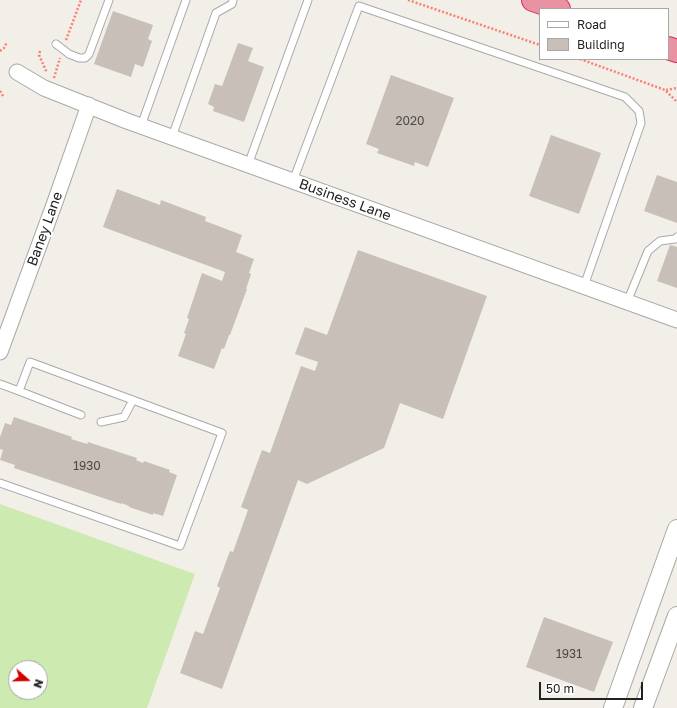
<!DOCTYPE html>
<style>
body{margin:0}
#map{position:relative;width:677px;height:708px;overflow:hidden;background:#f2efe9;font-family:"Golos Text",sans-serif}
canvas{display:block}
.legend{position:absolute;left:539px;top:8px;width:130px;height:52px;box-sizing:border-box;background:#fff;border:1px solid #a7a7a7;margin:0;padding:5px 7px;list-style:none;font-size:12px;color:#222}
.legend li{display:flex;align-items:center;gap:8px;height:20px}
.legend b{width:20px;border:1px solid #a7a7a7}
.north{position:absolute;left:8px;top:660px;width:40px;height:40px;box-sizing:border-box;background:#fff;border:1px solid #a7a7a7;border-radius:50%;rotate:110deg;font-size:11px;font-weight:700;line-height:16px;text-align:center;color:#222}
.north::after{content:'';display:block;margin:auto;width:14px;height:18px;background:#d40000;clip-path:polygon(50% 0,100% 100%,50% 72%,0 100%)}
.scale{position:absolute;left:539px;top:682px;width:104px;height:18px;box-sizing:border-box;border:2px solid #222;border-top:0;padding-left:5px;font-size:12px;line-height:14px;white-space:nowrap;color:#222;-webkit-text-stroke:3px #fff;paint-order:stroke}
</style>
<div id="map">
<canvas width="677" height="708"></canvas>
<ul class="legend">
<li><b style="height:5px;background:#fff"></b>Road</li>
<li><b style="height:11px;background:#c7bfb8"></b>Building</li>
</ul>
<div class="north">N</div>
<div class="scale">50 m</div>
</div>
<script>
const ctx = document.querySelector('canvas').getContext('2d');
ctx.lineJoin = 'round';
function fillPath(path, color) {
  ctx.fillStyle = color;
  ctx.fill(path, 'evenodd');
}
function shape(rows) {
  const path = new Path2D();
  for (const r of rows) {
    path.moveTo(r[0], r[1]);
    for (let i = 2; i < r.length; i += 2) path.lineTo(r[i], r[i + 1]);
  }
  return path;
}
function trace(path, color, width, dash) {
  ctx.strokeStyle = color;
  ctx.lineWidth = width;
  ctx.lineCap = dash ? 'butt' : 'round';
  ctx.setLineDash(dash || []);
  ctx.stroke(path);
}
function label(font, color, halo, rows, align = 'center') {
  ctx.font = font + ' "Golos Text",sans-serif';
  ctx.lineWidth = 4;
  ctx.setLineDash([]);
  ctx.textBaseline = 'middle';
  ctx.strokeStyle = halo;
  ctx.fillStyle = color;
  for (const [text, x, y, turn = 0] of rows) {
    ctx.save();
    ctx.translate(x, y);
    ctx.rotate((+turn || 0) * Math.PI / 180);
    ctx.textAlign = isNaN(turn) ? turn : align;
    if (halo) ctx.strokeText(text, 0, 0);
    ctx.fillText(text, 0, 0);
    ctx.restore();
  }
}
const grass = shape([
 [0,504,195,574,147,708,0,708],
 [16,668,40,668,40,692,16,692]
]);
const building = shape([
 [113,11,153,25,148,39,152,41,143,67,135,64,131,77,94,64],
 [238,43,253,48,248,61,264,67,244,122,213,111,214,107,208,104,215,84,222,86],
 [391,75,454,98,428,167,415,162,414,166,377,153,379,149,366,144],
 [551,135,601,153,579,214,529,196],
 [657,175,677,182,677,223,644,211],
 [117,189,160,205,161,200,206,217,205,221,242,235,236,252,254,259,249,273,251,274,246,289,247,289,230,335,229,335,224,349,222,348,214,369,178,356,186,334,184,333,189,319,187,318,202,273,222,281,225,272,103,227],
 [670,245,677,247,677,288,657,281],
 [358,250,487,296,443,419,400,403,384,448,307,484,298,480,222,689,180,673,195,631,203,634,220,588,217,586,230,551,233,552,248,510,241,507,262,450,270,453,301,366,315,371,318,362,295,354,305,327,327,335],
 [14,417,72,437,71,439,87,444,88,442,137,458,136,460,143,463,144,461,170,470,169,472,177,475,163,516,153,513,153,515,129,507,129,506,121,503,121,504,14,468,15,465,0,460,3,450,0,449,0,437,5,423,11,425],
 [544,617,613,642,594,692,526,667]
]);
const path = shape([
 [408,0,540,45],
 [66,40,81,0],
 [0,51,4,48,7,42],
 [40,51,39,55,47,73],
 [580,59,665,90,677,102],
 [54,78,60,58],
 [666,90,677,88],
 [0,91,3,96]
]);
const service = shape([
 [56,44,69,54,79,58,85,58,89,54,109,0],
 [141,126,186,0],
 [172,137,216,13,232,4,233,0],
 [248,165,308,0],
 [293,181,359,6,625,97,639,111,641,123,584,286],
 [627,302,648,251,660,241,675,239,677,237],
 [0,384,19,391,30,362,222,433,180,546,0,483],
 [19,391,81,415],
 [101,422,124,417,133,400]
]);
const minor = shape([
 [17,72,44,88,127,121,677,320],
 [0,352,55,202,89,105]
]);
const tertiary = shape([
 [613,708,677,529],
 [643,708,677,616]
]);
const motorway = shape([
 [533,0,559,9],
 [668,48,677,51]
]);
const numberNames = [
 ["2020",410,121],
 ["1930",87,466],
 ["1931",569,654]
];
const streetNames = [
 ["Business Lane",345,200,20],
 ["Baney Lane",45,229,-70]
];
fillPath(grass, '#cdebb0');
fillPath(building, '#c7bfb8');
trace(service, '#a9a9a9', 9);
trace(minor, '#a9a9a9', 17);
trace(tertiary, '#a9a9a9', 20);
trace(motorway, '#dc2a67', 24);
trace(path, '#fa8072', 2.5, [2, 2]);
trace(service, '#fff', 7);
trace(minor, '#fff', 15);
trace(tertiary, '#fff', 18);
trace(motorway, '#e892a2', 22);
label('12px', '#4b4948', null, numberNames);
label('14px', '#222', '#fff', streetNames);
</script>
